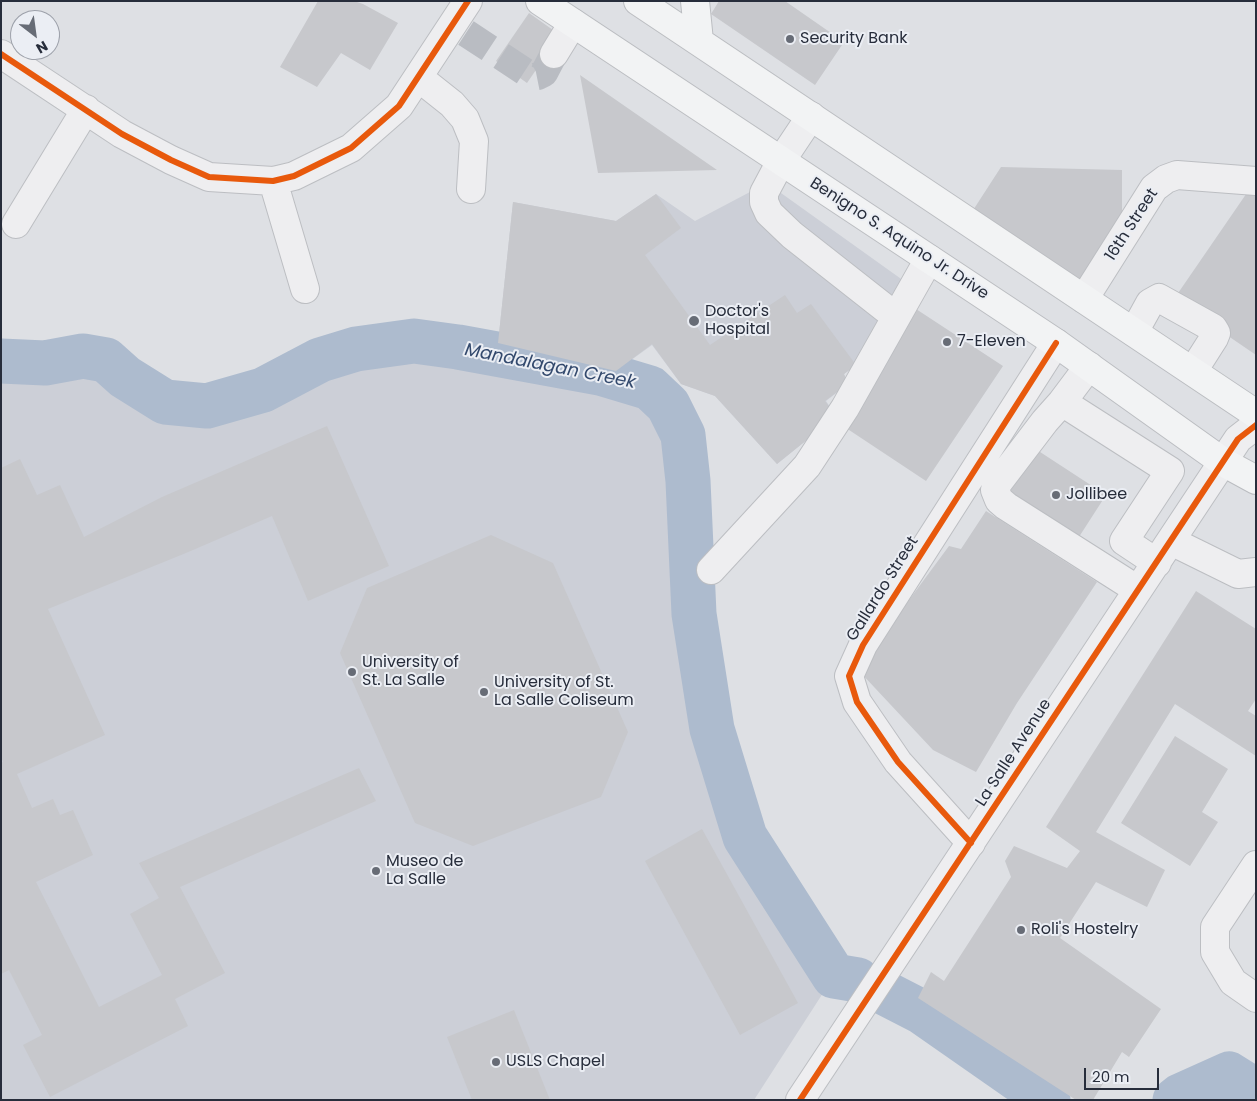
<!DOCTYPE html>
<style>
body{margin:0}
#map{position:relative;width:1257px;height:1101px;overflow:hidden;background:#dee0e4;font-family:Poppins,sans-serif}
canvas{display:block}
.frame{position:absolute;inset:0;border:2px solid #272d3b;pointer-events:none}
.north{position:absolute;left:10px;top:10px;width:50px;height:50px;box-sizing:border-box;background:#ebeef4;border:1px solid #9da1aa;border-radius:50%;rotate:150deg;font-size:14px;font-weight:700;line-height:20px;text-align:center;color:#272d3b}
.north::after{content:'';display:block;margin:auto;width:18px;height:22px;background:#676c76;clip-path:polygon(50% 0,100% 100%,50% 72%,0 100%)}
.scale{position:absolute;left:1084px;top:1068px;width:75px;height:22px;box-sizing:border-box;border:2px solid #272d3b;border-top:0;padding-left:6px;font-size:15px;line-height:18px;white-space:nowrap;color:#272d3b;-webkit-text-stroke:4px #ebeef4;paint-order:stroke}
</style>
<div id="map">
<canvas width="1257" height="1101"></canvas>
<div class="frame"></div>
<div class="north">N</div>
<div class="scale">20 m</div>
</div>
<script>
const ctx = document.querySelector('canvas').getContext('2d');
ctx.lineJoin = 'round';
function fillPath(path, color) {
  ctx.fillStyle = color;
  ctx.fill(path, 'evenodd');
}
function shape(rows) {
  const path = new Path2D();
  for (const r of rows) {
    path.moveTo(r[0], r[1]);
    for (let i = 2; i < r.length; i += 2) path.lineTo(r[i], r[i + 1]);
  }
  return path;
}
function trace(path, color, width, dash) {
  ctx.strokeStyle = color;
  ctx.lineWidth = width;
  ctx.lineCap = dash ? 'butt' : 'round';
  ctx.setLineDash(dash || []);
  ctx.stroke(path);
}
function label(font, color, halo, rows, align = 'center') {
  ctx.font = font + ' Poppins,sans-serif';
  ctx.lineWidth = 4;
  ctx.setLineDash([]);
  ctx.textBaseline = 'middle';
  ctx.strokeStyle = halo;
  ctx.fillStyle = color;
  for (const [text, x, y, turn = 0] of rows) {
    ctx.save();
    ctx.translate(x, y);
    ctx.rotate((+turn || 0) * Math.PI / 180);
    ctx.textAlign = isNaN(turn) ? turn : align;
    if (halo) ctx.strokeText(text, 0, 0);
    ctx.fillText(text, 0, 0);
    ctx.restore();
  }
}
const built = shape([
 [767,183,911,286,856,365,844,374,848,384,826,401,832,410,829,422,777,464,715,396,681,384,652,345,616,371,498,343,513,202,616,221,656,194,695,221],
 [414,341,458,347,600,373,650,388,668,405,683,435,688,481,694,614,712,729,745,837,834,976,754,1100,1,1100,1,361,45,363,83,356,106,360,125,377,165,402,207,406,263,390,320,360,356,349]
]);
const river = shape([
 [1,361,45,363,83,356,106,360,125,377,165,402,207,406,263,390,320,360,356,349,414,341,458,347,600,373,650,388,668,405,683,435,688,481,694,614,712,729,745,837,834,976,858,980],
 [885,993,922,1012,1048,1100],
 [1175,1100,1180,1096,1229,1074,1256,1091]
]);
const building = shape([
 [318,1,354,1,363,4,398,23,370,70,341,53,317,87,280,67],
 [719,1,785,1,844,42,815,85,711,14],
 [529,13,560,35,527,83,496,61],
 [580,75,717,170,598,173],
 [1001,167,1122,170,1122,225,1079,291,968,218],
 [1253,184,1256,186,1256,355,1174,299],
 [656,194,681,228,645,255,710,345,785,295,797,313,811,304,856,365,844,374,848,384,825,401,832,410,829,422,777,464,715,396,681,384,652,344,616,371,498,343,513,202,616,221],
 [916,309,1003,366,926,481,840,424],
 [327,426,389,566,308,601,272,516,186,553,48,609,105,735,17,774,32,808,53,799,60,815,73,810,93,855,36,882,99,1007,162,975,130,914,159,898,139,863,359,768,376,801,180,887,225,973,175,999,188,1026,50,1097,23,1045,42,1035,9,970,1,974,1,763,3,762,1,757,1,468,20,459,37,495,60,485,84,537,162,497],
 [1037,450,1106,495,1077,540,1007,496],
 [986,511,1097,582,1017,703,976,772,933,750,860,672,895,619,949,546,961,549],
 [491,535,553,563,628,732,601,797,473,846,415,823,340,653,367,588],
 [1196,591,1256,629,1256,699,1248,711,1256,716,1256,756,1175,704,1096,832,1165,870,1147,907,1096,882,1060,938,1161,1009,1129,1057,1122,1052,1093,1100,1076,1100,918,998,931,972,944,981,1011,877,1005,861,1014,846,1067,868,1080,851,1046,827],
 [1175,736,1228,769,1202,812,1218,822,1190,866,1121,823],
 [702,829,798,1003,740,1035,645,861],
 [514,1010,550,1100,472,1100,447,1037]
]);
const minorTunnel = shape([
 [466,33,533,77,538,76,544,73,554,54]
]);
const minor = shape([
 [1,54,122,134,171,160,209,177,273,181,294,176,351,148,399,106,468,1],
 [554,54,573,23],
 [418,77,452,104,465,119,474,141,471,189],
 [811,116,781,161,764,193,764,202,769,213,792,235,895,316],
 [273,181,305,289],
 [16,224,86,109],
 [1084,299,1154,188,1166,179,1177,175,1256,181],
 [1134,332,1150,303,1159,298,1213,328,1216,333,1214,338,1193,371],
 [1062,402,1089,366],
 [1171,541,1238,574,1256,572],
 [711,570,807,466,845,408,929,259],
 [1138,590,1006,506,999,500,995,490,997,484,1045,421,1062,402,1170,471,1124,541,1157,563],
 [971,843,898,762,857,702,849,676,863,645,1056,343],
 [1256,865,1215,927,1215,952,1233,982,1256,998],
 [800,1100,1238,439,1256,425]
]);
const major = shape([
 [540,1,1056,343,1223,462,1256,480],
 [638,1,1256,414],
 [695,1,699,41]
]);
const cycleway = shape([
 [1,54,122,134,171,160,209,177,273,181,294,176,351,148,399,106,468,1],
 [971,843,898,762,857,702,849,676,863,645,1056,343],
 [800,1100,1238,439,1256,425]
]);
const markers = [
 [790,39,5,"#676c76"],
 [694,321,6,"#676c76"],
 [947,342,5,"#676c76"],
 [1056,495,5,"#676c76"],
 [352,672,5,"#676c76"],
 [484,692,5,"#676c76"],
 [376,871,5,"#676c76"],
 [1021,930,5,"#676c76"],
 [496,1062,5,"#676c76"]
];
const poiNames = [
 ["Security Bank",800,39],
 ["Doctor's",705,312],
 ["Hospital",705,330],
 ["7-Eleven",957,342],
 ["Jollibee",1066,495],
 ["University of",362,663],
 ["St. La Salle",362,681],
 ["University of St.",494,683],
 ["La Salle Coliseum",494,701],
 ["Museo de",386,862],
 ["La Salle",386,880],
 ["Roli's Hostelry",1031,930],
 ["USLS Chapel",506,1062]
];
const streetNames = [
 ["16th Street",1132,225,-57],
 ["Benigno S. Aquino Jr. Drive",899,239,33],
 ["Gallardo Street",883,589,-58],
 ["La Salle Avenue",1014,753,-57]
];
const waterNames = [
 ["Mandalagan Creek",550,367,11]
];
fillPath(built, '#cccfd7');
trace(river, '#adbbce', 45);
fillPath(building, '#c7c8cc');
trace(minorTunnel, '#b9bcc2', 28, [28, 14]);
trace(minor, '#bcbec2', 30);
trace(major, '#bbbdc1', 30);
trace(minor, '#eeeef0', 28);
trace(major, '#f2f3f4', 28);
trace(cycleway, '#e8590c', 6);
for (const [x, y, r, color] of markers) {
  const dot = new Path2D();
  dot.arc(x, y, r, 0, 2 * Math.PI);
  ctx.fillStyle = color;
  ctx.fill(dot);
  trace(dot, '#ebeef4', 2);
}
label('16px', '#272d3b', '#ebeef4', poiNames, 'left');
label('16px', '#272d3b', '#ebeef4', streetNames);
label('italic 18px', '#33496d', '#ebeef4', waterNames);
</script>
